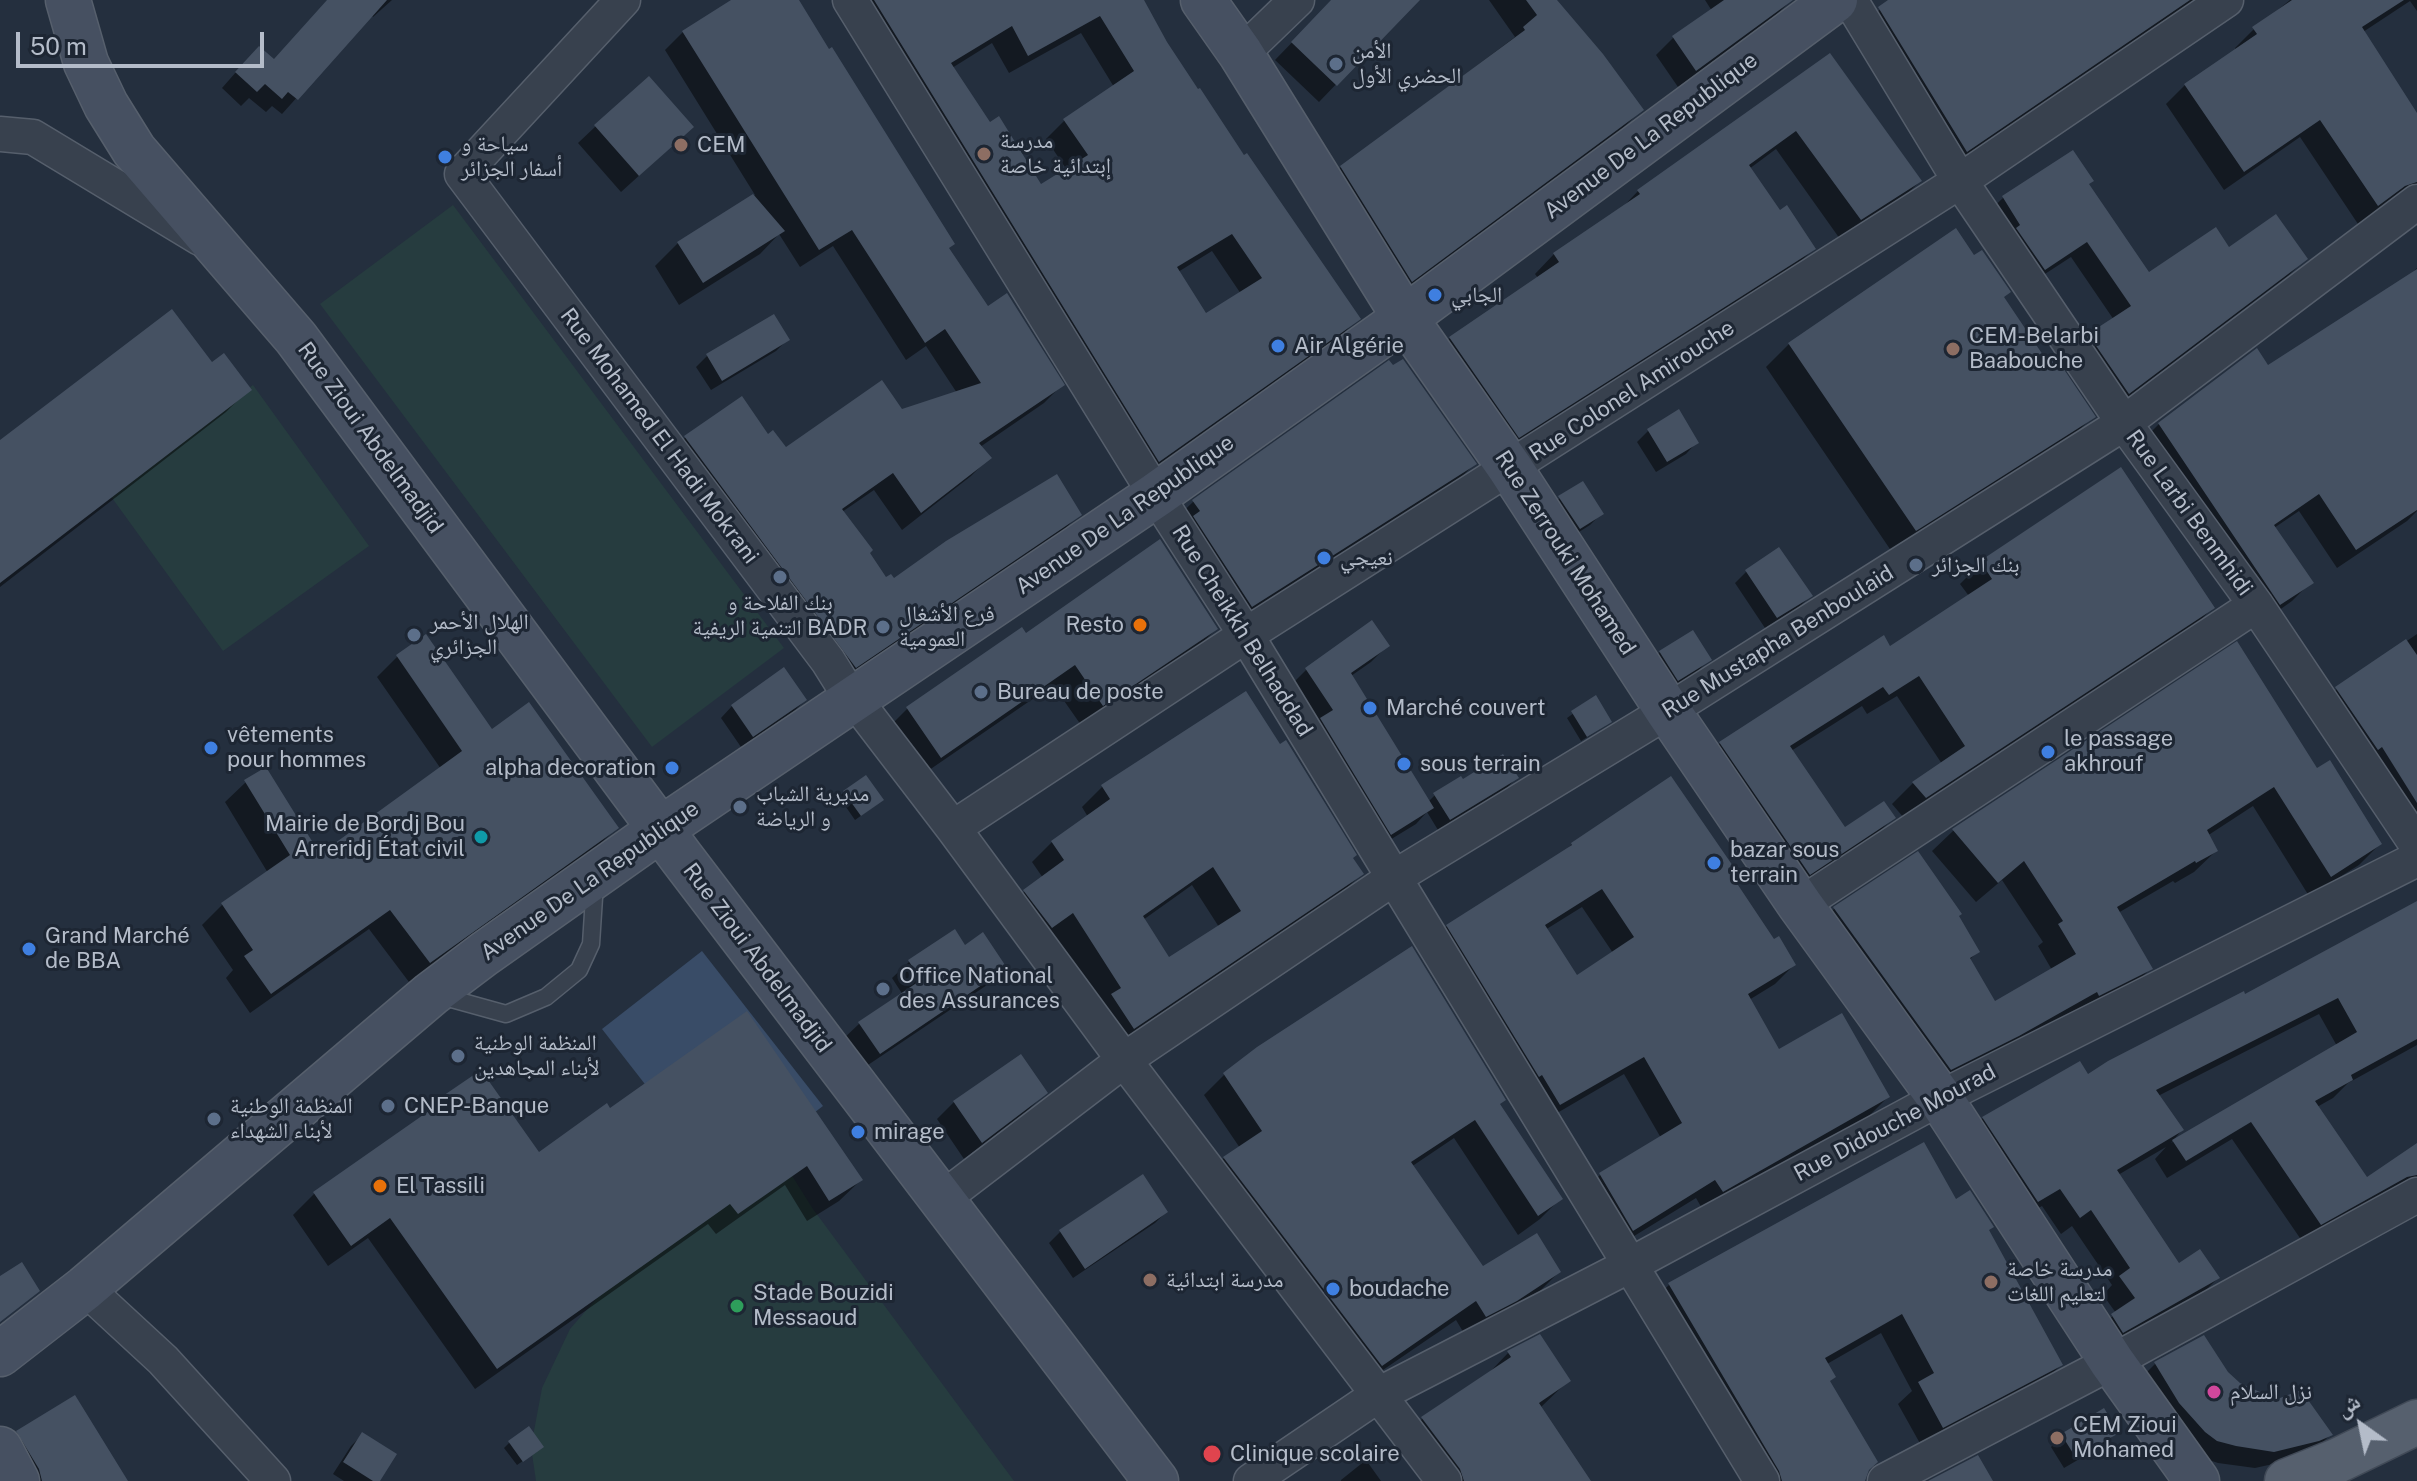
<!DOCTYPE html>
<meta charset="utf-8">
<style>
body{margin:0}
#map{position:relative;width:2417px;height:1481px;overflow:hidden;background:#242f3e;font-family:"Public Sans","Noto Naskh Arabic",sans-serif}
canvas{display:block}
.north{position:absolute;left:2321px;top:1385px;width:80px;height:80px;-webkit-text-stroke:6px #1d2633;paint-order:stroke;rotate:327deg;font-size:22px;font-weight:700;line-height:32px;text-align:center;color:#b4bcc9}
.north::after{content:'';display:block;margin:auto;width:28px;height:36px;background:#b4bcc9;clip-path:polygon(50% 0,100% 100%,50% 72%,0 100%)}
.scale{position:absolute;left:16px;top:32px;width:248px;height:36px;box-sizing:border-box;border:4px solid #b4bcc9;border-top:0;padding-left:10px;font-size:24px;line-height:28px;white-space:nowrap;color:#b4bcc9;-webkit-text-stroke:6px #1d2633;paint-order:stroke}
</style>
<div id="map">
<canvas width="2417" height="1481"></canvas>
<div class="north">ش</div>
<div class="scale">50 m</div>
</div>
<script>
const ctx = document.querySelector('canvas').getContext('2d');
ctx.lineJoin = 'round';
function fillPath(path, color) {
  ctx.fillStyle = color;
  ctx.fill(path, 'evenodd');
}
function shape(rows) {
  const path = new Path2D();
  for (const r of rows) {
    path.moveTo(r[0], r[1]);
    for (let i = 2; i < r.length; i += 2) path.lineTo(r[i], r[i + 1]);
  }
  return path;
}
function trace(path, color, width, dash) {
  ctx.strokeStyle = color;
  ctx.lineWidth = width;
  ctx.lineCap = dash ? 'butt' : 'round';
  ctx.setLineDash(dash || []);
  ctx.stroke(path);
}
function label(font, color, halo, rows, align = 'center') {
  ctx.font = font + ' "Public Sans","Noto Naskh Arabic",sans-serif';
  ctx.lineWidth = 6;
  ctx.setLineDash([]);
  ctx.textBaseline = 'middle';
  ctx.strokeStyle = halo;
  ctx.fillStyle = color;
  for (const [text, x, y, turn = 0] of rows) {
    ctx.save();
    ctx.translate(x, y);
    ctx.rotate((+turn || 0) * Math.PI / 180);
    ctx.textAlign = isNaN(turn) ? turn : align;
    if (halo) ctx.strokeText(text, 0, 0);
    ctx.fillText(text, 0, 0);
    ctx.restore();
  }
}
const green = shape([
 [453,205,784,648,652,747,320,304],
 [253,385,369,546,223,651,107,491],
 [786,1166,813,1209,1014,1481,536,1481,531,1447,542,1388,570,1329,610,1283]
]);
const water = shape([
 [702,951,823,1106,722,1183,602,1029]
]);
const shadow = shape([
 [328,0,392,0,373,17,371,15,282,114,272,106,266,112,249,98,241,106,222,88,244,63,273,61],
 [735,0,797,0,947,249,988,309,1062,385,1044,403,980,447,989,458,971,476,902,530,874,490,842,512,886,579,894,580,1079,514,1061,533,837,684,667,456,685,438,768,437,785,450,957,393,926,346,906,360,833,246,800,267,779,234,760,254,679,305,655,266,678,243,755,195,665,50,683,32],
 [854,0,1135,0,1358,318,1340,337,1140,479],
 [1081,33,1114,87,1065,120,1046,139,1067,170,1041,186,990,125,952,68,992,43,1009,73],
 [1212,251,1241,294,1206,316,1178,272],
 [1333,0,1417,0,1319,102,1275,60],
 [1489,0,1555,0,1641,110,1619,132,1389,302,1319,189,1341,167,1515,37],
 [1705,0,1791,0,1776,15,1678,87,1656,55,1673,38,1712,11],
 [1891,0,2203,0,1948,169,1860,27],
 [2290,0,2417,0,2417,11,2410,1,2363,32,2417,115,2417,204,2393,201,2358,224,2300,137,2224,190,2166,104,2185,85,2236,50,2235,48,2254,29],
 [1829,56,1920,181,1900,201,1840,239,1776,149,1749,169,1780,213,1814,248,1794,268,1499,456,1430,358,1450,338,1538,278,1535,274,1554,254,1620,210,1638,191],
 [596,126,674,144,621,192,578,143],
 [2072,152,2087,185,2148,275,2228,250,2305,259,2289,275,2112,409,2073,351,2089,336,2114,320,2071,257,2028,285,1987,213,2003,198],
 [1955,231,2047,364,2093,416,2070,439,1892,552,1766,367,1789,344],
 [2417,268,2417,511,2407,521,2337,568,2299,511,2274,528,2311,582,2292,601,2261,623,2140,443,2159,424,2268,368,2407,278],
 [787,340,776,351,711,390,696,367,708,355],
 [212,364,249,389,226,412,0,587,0,442],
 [1648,431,1697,442,1686,454,1656,472,1637,442],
 [1474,464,1452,487,1229,629,1170,524,1193,502],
 [2120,470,2212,608,2192,629,1904,818,1892,804,1913,783,1942,764,1897,696,1867,714,1862,706,1791,751,1844,830,1893,818,1872,839,1788,894,1700,764,1720,743,1890,648,1969,596,1960,584,1981,563],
 [1560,498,1601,514,1590,525,1568,539,1548,509],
 [1779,550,1810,596,1799,607,1765,628,1735,583,1746,572],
 [1216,629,1195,650,1081,725,1053,685,919,777,886,730,907,709,1021,630,1025,635],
 [2417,634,2417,845,2319,706,2337,689],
 [426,637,492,732,616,828,596,848,409,982,369,929,250,1013,226,978,233,970,202,925,222,905,268,873,225,802,246,782,319,857,441,769,377,677,397,657],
 [2237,644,2316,771,2380,844,2359,865,2309,896,2253,806,2207,836,2216,851,2194,872,2175,883,2173,881,2118,913,2150,969,2129,990,2078,1015,2075,1011,1996,1056,1929,1090,1813,930,1834,909,1918,854,1978,952,1969,960,1994,1004,2052,970,2038,946,2043,942,2002,880,1976,902,1932,851,1953,831],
 [1387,646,1371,662,1351,676,1428,802,1435,795,1462,782,1516,778,1505,790,1438,830,1427,812,1416,824,1375,849,1291,685,1306,670],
 [1660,652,1709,659,1698,671,1666,691,1649,664],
 [784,670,805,700,794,711,741,747,721,718,732,706],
 [1246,694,1361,874,1341,894,1113,1048,1101,1008,1052,932,1031,947,1005,911,1025,891,1043,878,1032,862,1052,842,1088,817,1082,807,1102,787],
 [1192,885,1219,927,1169,960,1143,920],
 [1595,698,1605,726,1581,741,1567,718],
 [844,792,876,805,855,820,839,797],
 [1572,844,1728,874,1773,941,1794,965,1775,984,1749,1000,1779,1052,1888,1097,1869,1116,1703,1210,1696,1198,1613,1249,1581,1194,1600,1175,1661,1138,1624,1074,1540,1123,1429,945,1447,926,1565,852],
 [1582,907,1613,953,1576,978,1545,930],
 [2417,903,2417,1045,2348,1083,2333,1098,2317,1107,2367,1180,2417,1145,2417,1183,2302,1241,2232,1139,2167,1178,2155,1159,2166,1147,2118,1175,2179,1265,2218,1278,2200,1296,2104,1350,2094,1334,2116,1313,2103,1295,2112,1285,2072,1226,2061,1234,2042,1206,2019,1219,1965,1136,1983,1118,2087,1077,2244,997],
 [2319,1014,2337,1046,2171,1143,2182,1130,2158,1096],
 [965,948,1005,968,987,985,862,1069,842,1040,860,1023,903,995,892,978,910,961],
 [1259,1048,1498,1105,1560,1199,1540,1219,1518,1235,1454,1138,1411,1167,1482,1269,1559,1272,1539,1292,1495,1320,1465,1335,1456,1320,1361,1385,1205,1178,1224,1158,1240,1148,1204,1095,1224,1075],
 [1045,1093,1028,1110,964,1159,937,1119,954,1102],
 [435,1104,538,1155,610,1110,861,1180,839,1201,807,1221,785,1185,716,1234,708,1224,475,1389,368,1238,328,1266,293,1215,314,1194,418,1121],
 [1923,1144,1955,1202,1987,1231,2061,1365,2040,1385,1922,1447,1898,1404,1912,1391,1881,1333,1827,1364,1828,1382,1866,1472,1863,1481,1753,1481,1648,1305,1669,1285],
 [1166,1212,1155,1223,1073,1278,1049,1243,1060,1232],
 [2203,1337,2226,1373,2238,1385,2330,1435,2313,1452,2300,1458,2255,1468,2218,1463,2200,1457,2138,1381,2155,1364],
 [1508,1353,1568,1381,1540,1408,1589,1481,1429,1481,1399,1442,1422,1419,1486,1376],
 [18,1433,126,1481,21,1481,2,1449],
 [2116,1433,2105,1444,2064,1468,2051,1447,2062,1435],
 [362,1435,378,1481,344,1481,333,1474,351,1446],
 [509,1443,536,1452,517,1465,504,1448],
 [1366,1460,1381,1481,1341,1481,1341,1480]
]);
const building = shape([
 [327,0,387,0,298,100,288,92,282,99,265,84,257,92,235,72,259,46,274,59],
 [731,0,799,0,829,49,832,47,955,244,949,248,988,306,1007,293,1065,385,979,443,992,458,921,513,893,473,842,509,873,550,870,553,886,577,891,574,894,578,946,541,1057,474,1082,515,856,668,684,436,742,396,768,434,773,430,786,447,882,380,902,409,981,383,945,329,925,343,852,230,819,250,682,31],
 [874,0,1144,0,1167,42,1198,89,1200,88,1244,155,1247,153,1361,319,1159,462],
 [1100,16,1134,71,1063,119,1088,155,1041,184,999,116,990,122,951,63,1012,26,1028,56],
 [1232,234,1262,278,1206,313,1177,267],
 [1331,0,1420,0,1337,86,1291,42],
 [1526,0,1557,0,1603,54,1644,110,1412,282,1340,166,1525,30,1523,27,1537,15],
 [1724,0,1793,0,1696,71,1672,36],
 [1888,0,2190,0,1967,152,1878,7],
 [2292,0,2404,0,2362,27,2417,113,2417,182,2405,186,2378,206,2320,120,2244,172,2184,84,2257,34,2252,27],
 [1830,53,1922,181,1861,220,1796,131,1749,165,1780,210,1787,205,1816,249,1519,438,1449,337,1559,262,1553,253,1640,194,1637,190],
 [649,76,694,127,639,176,594,125],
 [2073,150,2094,181,2089,184,2149,272,2216,227,2229,247,2276,214,2308,259,2129,394,2088,334,2131,306,2087,242,2045,270,2016,228,2020,225,2002,196],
 [753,194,785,231,703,283,677,242],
 [1956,228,1974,255,1982,250,2011,292,2004,297,2047,361,2055,356,2096,417,1916,531,1788,343],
 [2417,269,2417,510,2356,550,2319,494,2274,525,2314,583,2280,605,2158,423,2257,348,2268,365],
 [172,309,212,362,224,353,252,390,0,583,0,440],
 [774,314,790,340,722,381,706,354],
 [1403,359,1477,464,1252,607,1193,516,1200,511,1192,500,1389,360,1393,365],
 [1679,409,1699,443,1667,462,1647,429],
 [2121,467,2215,608,1926,798,1912,782,1965,746,1919,676,1889,695,1883,687,1790,746,1845,827,1884,801,1896,818,1810,875,1719,742,1884,635,1890,646,1992,579,1980,561],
 [1583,481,1604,514,1580,529,1558,496],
 [1160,539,1218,629,1103,706,1075,665,941,758,906,707,1022,627,1026,633],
 [1779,547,1813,596,1777,618,1745,570],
 [1372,620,1390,646,1351,673,1434,808,1391,835,1320,718,1333,710,1305,668],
 [1693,630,1712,660,1678,681,1659,651],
 [426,634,492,729,529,702,619,828,430,963,390,910,271,994,244,956,253,950,221,903,290,855,244,780,266,767,320,854,462,751,396,655],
 [2406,639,2417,655,2417,803,2382,747,2378,750,2335,687],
 [2237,641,2317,768,2330,760,2382,844,2331,877,2274,787,2207,830,2218,851,2196,863,2195,861,2117,907,2153,969,2099,996,2097,992,2019,1036,1951,1070,1833,907,1918,851,1962,914,1959,916,1980,952,1970,958,1995,1001,2076,954,2058,924,2063,921,2024,861,1998,883,1952,829],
 [784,667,807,700,753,737,731,705],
 [1246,691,1280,744,1286,740,1357,855,1353,858,1364,874,1134,1029,1111,994,1121,988,1073,913,1052,928,1023,890,1064,860,1051,841,1110,799,1101,785],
 [1213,867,1241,911,1169,957,1143,916],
 [1596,695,1612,722,1587,737,1571,711],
 [1503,754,1519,778,1450,820,1433,793,1461,776,1463,779],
 [866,775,884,800,861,816,843,791],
 [1671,776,1735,869,1730,873,1774,939,1779,936,1796,965,1748,994,1779,1049,1842,1013,1890,1097,1723,1192,1715,1180,1633,1231,1599,1173,1682,1123,1644,1057,1560,1105,1542,1075,1539,1077,1446,925,1572,845,1571,843],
 [1602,889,1634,937,1577,975,1545,925],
 [2417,901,2417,1039,2351,1075,2353,1080,2315,1101,2367,1177,2417,1143,2417,1175,2407,1177,2321,1225,2251,1122,2186,1161,2172,1140,2357,1032,2338,998,2156,1090,2184,1130,2117,1170,2179,1263,2200,1249,2220,1278,2123,1333,2111,1314,2135,1298,2119,1276,2130,1268,2091,1210,2080,1218,2060,1189,2038,1202,1982,1117,2080,1061,2088,1074,2108,1061,2244,991,2245,994],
 [955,929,965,945,983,932,1007,968,880,1054,858,1022,921,980,908,960],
 [1412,946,1506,1100,1500,1104,1563,1199,1538,1216,1475,1120,1411,1162,1483,1266,1537,1233,1561,1272,1517,1301,1486,1317,1476,1301,1382,1366,1223,1157,1262,1131,1223,1073,1257,1047],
 [747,1011,863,1180,829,1201,807,1166,738,1214,730,1204,497,1369,390,1218,351,1246,313,1192,436,1106,434,1102,481,1070,539,1152,607,1103,610,1108],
 [1021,1054,1048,1093,982,1143,953,1101],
 [1924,1142,1956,1199,1970,1190,1994,1227,1989,1230,2063,1365,1943,1428,1918,1382,1934,1373,1902,1314,1825,1358,1836,1377,1830,1381,1878,1462,1869,1470,1865,1481,1782,1481,1779,1471,1668,1283],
 [1143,1174,1168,1212,1085,1269,1059,1230],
 [22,1262,40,1291,0,1322,0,1276],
 [1540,1334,1571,1381,1539,1403,1591,1481,1464,1481,1460,1469,1421,1417,1511,1357,1507,1351],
 [2204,1335,2228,1372,2240,1383,2271,1397,2280,1398,2301,1390,2333,1435,2319,1441,2274,1452,2236,1446,2217,1441,2205,1432,2179,1403,2154,1362],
 [75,1395,128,1481,42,1481,39,1469,16,1431],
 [2104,1408,2119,1433,2076,1458,2061,1434],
 [529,1426,544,1447,523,1462,508,1441],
 [362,1432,397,1454,380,1481,373,1481,343,1462],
 [1978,1455,1993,1481,1928,1481]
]);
const lane = shape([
 [441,996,506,1014,546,997,579,970,591,944,595,882]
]);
const street = shape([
 [623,0,462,174,828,661,853,701,865,713,953,828,1124,1060,1444,1481],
 [850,0,1156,495,1246,635,1762,1481],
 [1850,0,1960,181,2124,423,2256,605,2417,845],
 [1241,54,1297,0],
 [0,134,33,137,200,238],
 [953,828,1246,635,1960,181,2226,0],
 [1800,905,2256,605],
 [942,1199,1124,1060,1395,877,1668,711,2124,423,2417,202],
 [85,1288,163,1360,273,1481],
 [1251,1481,1378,1395,1630,1265,1940,1098,2417,859],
 [1885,1481,2112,1362,2417,1195]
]);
const secondary = shape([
 [68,0,86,63,106,105,134,150,296,338,681,857,1156,1481],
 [1203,0,1241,54,1405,318,1510,468,1668,711,1800,905,1940,1098,2112,1362,2197,1481],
 [0,1354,85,1288,431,994,484,954,661,829,1156,495,1405,318,1835,0],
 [0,1449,17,1481]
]);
const primary = shape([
 [2287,1481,2337,1461,2417,1422]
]);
const markers = [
 [1336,64,8,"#5c6f8a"],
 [681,145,8,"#8d6e63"],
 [984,154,8,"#8d6e63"],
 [445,157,8,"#3f7fe0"],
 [1435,295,8,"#3f7fe0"],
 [1278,346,8,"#3f7fe0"],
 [1953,349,8,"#8d6e63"],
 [1324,558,8,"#3f7fe0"],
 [1916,565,8,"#5c6f8a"],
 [780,577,8,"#5c6f8a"],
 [1140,625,8,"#e8710a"],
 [883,627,8,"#5c6f8a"],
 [414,635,8,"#5c6f8a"],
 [981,692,8,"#5c6f8a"],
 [1370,708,8,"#3f7fe0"],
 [211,748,8,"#3f7fe0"],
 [2048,752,8,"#3f7fe0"],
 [1404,764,8,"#3f7fe0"],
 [672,768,8,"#3f7fe0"],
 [740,807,8,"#5c6f8a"],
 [481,837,8,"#0f9aa8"],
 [1714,863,8,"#3f7fe0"],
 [29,949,8,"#3f7fe0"],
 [883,989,8,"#5c6f8a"],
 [458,1056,8,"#5c6f8a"],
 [388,1106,8,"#5c6f8a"],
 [214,1119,8,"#5c6f8a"],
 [858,1132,8,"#3f7fe0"],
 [380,1186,8,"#e8710a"],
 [1150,1280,8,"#8d6e63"],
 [1991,1282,8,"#8d6e63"],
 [1333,1289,8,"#3f7fe0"],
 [737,1306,8,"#2e9e5b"],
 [2214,1392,8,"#d1479c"],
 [2057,1438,8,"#8d6e63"],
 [1212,1454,10,"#e0444e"]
];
const poiNames = [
 ["الأمن",1352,51],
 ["الحضري الأول",1352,76],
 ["مدرسة",1000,141],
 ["إبتدائية خاصة",1000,166],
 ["سياحة و",461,144],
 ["أسفار الجزائر",461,169],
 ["CEM",697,145],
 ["الجابي",1451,295],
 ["CEM-Belarbi",1969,336],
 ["Baabouche",1969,361],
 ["Air Algérie",1294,346],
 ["نعيجي",1340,558],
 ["بنك الجزائر",1932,565],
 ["بنك الفلاحة و",780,603,"center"],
 ["التنمية الريفية BADR",780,628,"center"],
 ["فرع الأشغال",899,614],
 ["العمومية",899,639],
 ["الهلال الأحمر",430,622],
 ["الجزائري",430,647],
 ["Resto",1124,625,"right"],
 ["Bureau de poste",997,692],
 ["Marché couvert",1386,708],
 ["vêtements",227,735],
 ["pour hommes",227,760],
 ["le passage",2064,739],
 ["akhrouf",2064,764],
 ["sous terrain",1420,764],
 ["alpha decoration",656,768,"right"],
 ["مديرية الشباب",756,794],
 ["و الرياضة",756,819],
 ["Mairie de Bordj Bou",465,824,"right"],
 ["Arreridj État civil",465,849,"right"],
 ["bazar sous",1730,850],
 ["terrain",1730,875],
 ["Grand Marché",45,936],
 ["de BBA",45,961],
 ["Office National",899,976],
 ["des Assurances",899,1001],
 ["المنظمة الوطنية",474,1043],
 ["لأبناء المجاهدين",474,1068],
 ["المنظمة الوطنية",230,1106],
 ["لأبناء الشهداء",230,1131],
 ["CNEP-Banque",404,1106],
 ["mirage",874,1132],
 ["El Tassili",396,1186],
 ["مدرسة خاصة",2007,1269],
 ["لتعليم اللغات",2007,1294],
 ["مدرسة ابتدائية",1166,1280],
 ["boudache",1349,1289],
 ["Stade Bouzidi",753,1293],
 ["Messaoud",753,1318],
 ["نزل السلام",2230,1392],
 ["CEM Zioui",2073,1425],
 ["Mohamed",2073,1450],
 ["Clinique scolaire",1230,1454]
];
const streetNames = [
 ["Avenue De La Republique",1651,136,-37],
 ["Rue Colonel Amirouche",1632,391,-33],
 ["Rue Mohamed El Hadi Mokrani",659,436,53],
 ["Rue Zioui Abdelmadjid",370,438,54],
 ["Rue Larbi Benmhidi",2189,513,54],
 ["Avenue De La Republique",1125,515,-35],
 ["Rue Zerrouki Mohamed",1565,553,57],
 ["Rue Cheikkh Belhaddad",1242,631,58],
 ["Rue Mustapha Benboulaid",1778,642,-32],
 ["Avenue De La Republique",590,881,-35],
 ["Rue Zioui Abdelmadjid",757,958,53],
 ["Rue Didouche Mourad",1895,1123,-28]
];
fillPath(green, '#263c3f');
fillPath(water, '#394c67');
fillPath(shadow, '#0007');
fillPath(building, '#455162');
trace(lane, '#565f6c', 19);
trace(street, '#565f6c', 37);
trace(secondary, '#565f6c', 47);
trace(primary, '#414a57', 47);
trace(lane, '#38414e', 16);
trace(street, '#38414e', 34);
trace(secondary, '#465061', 44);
trace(primary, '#56606e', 44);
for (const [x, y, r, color] of markers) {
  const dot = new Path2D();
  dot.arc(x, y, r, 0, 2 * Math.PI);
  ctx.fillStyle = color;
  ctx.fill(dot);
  trace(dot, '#1d2633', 3);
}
label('22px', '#b4bcc9', '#1d2633', poiNames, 'left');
label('22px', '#b4bcc9', '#1d2633', streetNames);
</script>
